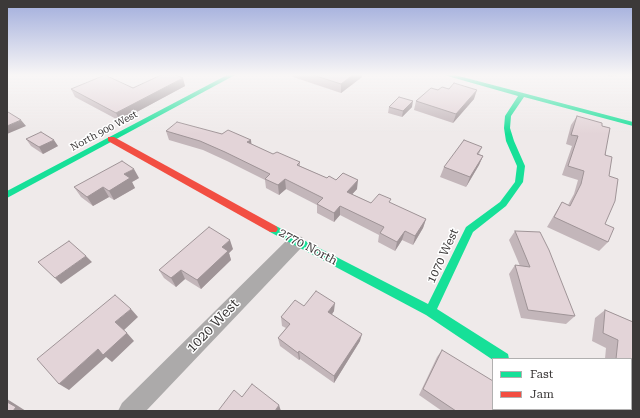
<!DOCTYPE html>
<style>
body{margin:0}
#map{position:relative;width:640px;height:418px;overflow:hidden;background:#efeaea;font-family:"Roboto Serif",serif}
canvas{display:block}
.frame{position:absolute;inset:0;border:8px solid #3c3939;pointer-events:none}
.legend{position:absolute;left:492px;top:358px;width:140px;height:52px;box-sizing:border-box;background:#fff;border:1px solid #b1b0b0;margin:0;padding:5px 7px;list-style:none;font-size:12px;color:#3c3939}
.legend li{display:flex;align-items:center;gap:8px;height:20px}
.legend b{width:20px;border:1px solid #b1b0b0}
</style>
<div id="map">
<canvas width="640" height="418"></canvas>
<div class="frame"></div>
<ul class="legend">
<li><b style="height:5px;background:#16e098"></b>Fast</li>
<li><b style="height:5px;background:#f24e42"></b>Jam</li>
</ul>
</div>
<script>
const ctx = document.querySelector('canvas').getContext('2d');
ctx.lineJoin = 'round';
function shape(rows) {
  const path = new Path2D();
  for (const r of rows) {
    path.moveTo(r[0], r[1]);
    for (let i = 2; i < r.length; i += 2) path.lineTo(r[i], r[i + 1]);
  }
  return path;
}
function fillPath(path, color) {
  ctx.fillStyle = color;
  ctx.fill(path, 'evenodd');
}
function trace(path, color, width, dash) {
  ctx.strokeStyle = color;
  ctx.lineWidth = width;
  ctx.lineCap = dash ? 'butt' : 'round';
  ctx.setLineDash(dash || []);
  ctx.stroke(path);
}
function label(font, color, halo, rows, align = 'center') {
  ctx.font = font + ' "Roboto Serif",serif';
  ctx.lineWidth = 3;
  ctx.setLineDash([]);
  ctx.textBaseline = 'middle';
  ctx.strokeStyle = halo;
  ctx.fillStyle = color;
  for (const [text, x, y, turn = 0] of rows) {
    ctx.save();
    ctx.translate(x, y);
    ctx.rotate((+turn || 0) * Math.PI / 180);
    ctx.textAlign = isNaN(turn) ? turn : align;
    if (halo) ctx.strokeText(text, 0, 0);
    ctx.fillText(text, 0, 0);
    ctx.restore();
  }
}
const street = shape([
 [296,236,302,237,304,242,302,247,146,411,118,411,122,403,290,237,296,236],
 [566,409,592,409,593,411,567,411,566,409]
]);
const fast = shape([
 [227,75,235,75,7,198,7,191,227,75],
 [444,75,455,75,633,122,633,126,524,97,511,116,510,128,514,141,525,166,523,182,506,206,473,232,437,309,508,354,509,359,493,360,426,315,270,232,268,229,270,226,276,226,428,304,466,227,500,202,515,182,517,166,506,141,504,128,505,116,518,96,444,75]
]);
const jam = shape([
 [108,137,114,137,276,226,278,229,276,232,270,232,108,141,108,137]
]);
const wall = shape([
 [293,75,362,75,362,77,341,93,293,77],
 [606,75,618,75,617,76,613,76,612,77],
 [185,86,120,121,75,97,71,89,133,88],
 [438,90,474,99,453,123,414,110,416,101],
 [389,107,412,107,402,117,388,113],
 [577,116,602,126,609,176,605,224,608,242,599,251,547,227,562,202,568,205,574,194,578,180,562,175,572,146,566,144,571,125],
 [166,131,222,134,251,140,251,144,273,154,300,162,300,166,327,178,357,189,352,194,371,203,390,203,426,219,423,228,413,245,402,240,395,251,378,242,379,235,340,215,334,222,317,213,317,205,286,189,279,195,266,188,265,180,227,161,203,150,169,140],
 [26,139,58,146,43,154,31,146],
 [482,147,479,154,483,156,479,165,466,187,440,177,444,167],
 [139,178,132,182,135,188,114,200,109,197,93,206,81,197,74,187],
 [515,231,575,316,566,324,521,318,509,274,515,265,520,266,509,240],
 [233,249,229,253,231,260,201,289,185,279,176,287,164,278,159,270],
 [304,306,334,311,332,314,360,341,334,383,300,359,299,360,280,346,278,338,286,328,282,326,281,317],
 [605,310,633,322,633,382,631,381,631,359,605,359,606,348,592,341,595,318],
 [442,350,512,411,442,411,419,395,437,357]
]);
const shadedWall = shape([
 [353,75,362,75,362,77,341,93,341,84],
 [183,78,185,86,120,121,116,113],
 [477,90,474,99,453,123,456,114],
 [413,101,412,107,402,117,403,111],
 [21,120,26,126,7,134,7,126],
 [54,140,58,146,43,154,39,147],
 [251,140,252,149,247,142],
 [483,156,479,165,466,187,470,177],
 [134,169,139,178,132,182,135,188,114,200,109,191,124,174],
 [285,179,286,189,279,195,278,185],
 [358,180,357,189,346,201,347,192],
 [103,187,109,197,93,206,87,197],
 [340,206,340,215,334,222,334,213],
 [426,219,423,228,413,245,415,236],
 [405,231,402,240,395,251,397,242],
 [230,240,233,249,229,253,231,260,201,289,197,280,222,247],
 [86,256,92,262,61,284,55,278],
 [181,270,185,279,176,287,171,278],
 [335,303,334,311,328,320,328,312],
 [131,309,138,317,123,331,115,322],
 [127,333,134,341,112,362,106,357,69,390,59,384,98,349],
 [362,334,360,341,334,383,334,376],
 [299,351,300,359,299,360,298,353],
 [7,399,26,411,13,411,7,402],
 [279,405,281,411,275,411]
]);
const building = shape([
 [105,75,133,88,161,75,176,75,183,78,116,113,71,89,105,75],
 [313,75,353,75,341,84,313,75],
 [454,83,477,90,456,114,416,101,431,88,438,90,442,87,449,89,454,83],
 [399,97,413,101,403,111,389,107,399,97],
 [7,112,8,112,21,120,7,126,7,112],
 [577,116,602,123,602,126,610,128,605,155,612,157,609,176,618,179,615,201,605,224,614,228,608,242,554,217,562,202,570,206,581,184,584,171,568,166,578,136,571,135,577,116],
 [177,122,222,134,228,130,251,140,247,142,273,154,277,152,300,162,297,165,327,178,329,176,336,180,343,173,358,180,347,192,371,203,379,194,391,199,389,202,426,219,415,236,405,231,397,242,380,233,384,227,340,206,334,213,317,204,323,198,285,179,278,185,265,179,270,174,225,152,200,141,166,131,177,122],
 [41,132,54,140,39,147,26,139,41,132],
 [464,140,482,147,477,154,483,156,470,177,444,167,464,140],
 [122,161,134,169,124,174,130,178,109,191,103,187,87,197,74,187,122,161],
 [209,227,230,240,222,247,228,251,197,280,181,270,171,278,159,270,209,227],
 [515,231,540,232,549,250,575,316,528,310,515,265,530,267,515,231],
 [69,241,86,256,55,278,38,262,69,241],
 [316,291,335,303,328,312,362,334,334,376,299,351,298,353,278,338,290,324,281,317,295,300,304,306,316,291],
 [115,295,131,309,115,322,127,333,103,355,98,349,59,384,37,359,115,295],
 [605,310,633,322,633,369,631,368,631,359,616,359,618,340,603,333,605,310],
 [442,350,493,381,493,409,512,409,512,411,456,411,423,389,442,350],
 [252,384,279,405,275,411,218,411,234,390,242,397,252,384],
 [7,402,16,407,13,411,7,411,7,402]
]);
const farStreetnames = [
 ["North 900 West",104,131,-28]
];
const streetNames = [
 ["2770 North",308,247,28],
 ["1070 West",443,256,-65]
];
const nearStreetnames = [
 ["1020 West",213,326,-46]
];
fillPath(street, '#acaaaa');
fillPath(fast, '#16e098');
fillPath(jam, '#f24e42');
fillPath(wall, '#c3b6ba');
fillPath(shadedWall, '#9f9497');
fillPath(building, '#e3d4d8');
trace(building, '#9f9497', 1);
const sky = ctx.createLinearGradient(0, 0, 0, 134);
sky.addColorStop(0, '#a1addc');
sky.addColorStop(0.56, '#f8f6f6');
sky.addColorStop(1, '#f8f6f600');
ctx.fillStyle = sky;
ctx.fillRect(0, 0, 640, 134);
label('10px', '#3c3939', '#fff', farStreetnames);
label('12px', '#3c3939', '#fff', streetNames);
label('14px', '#3c3939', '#fff', nearStreetnames);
</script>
